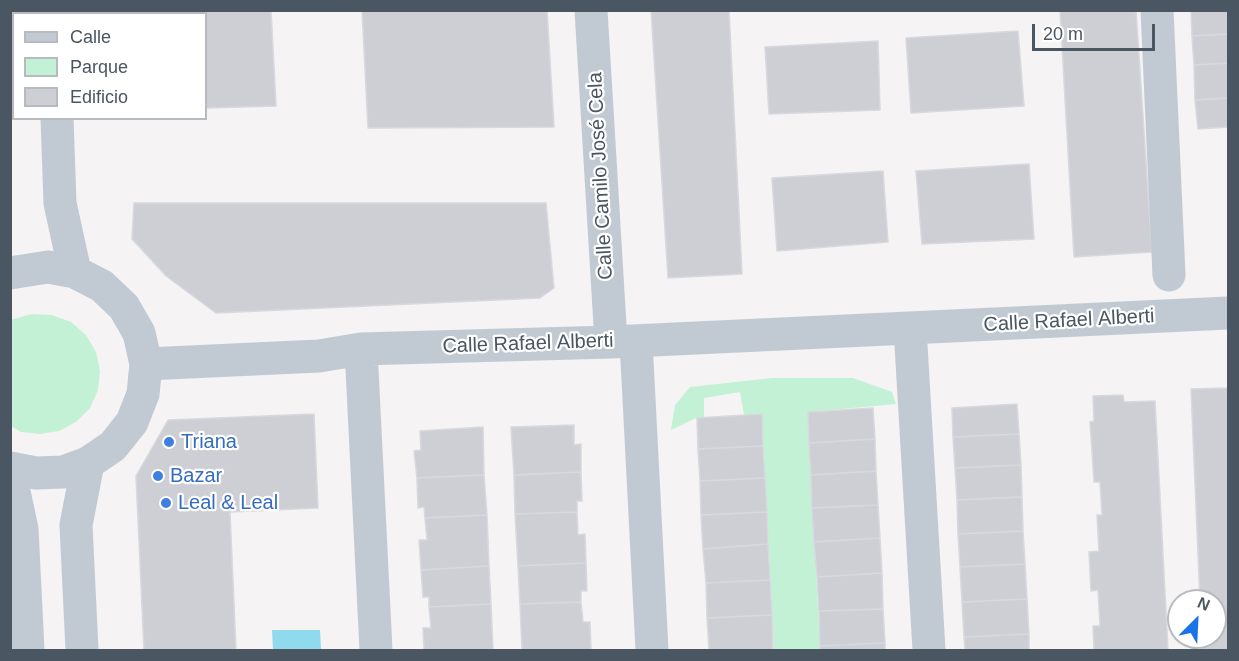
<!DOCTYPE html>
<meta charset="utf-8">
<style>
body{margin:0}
#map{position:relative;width:1239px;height:661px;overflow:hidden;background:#f5f3f3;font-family:Arial,sans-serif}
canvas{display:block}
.frame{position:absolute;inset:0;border:12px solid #4a5661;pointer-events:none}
.legend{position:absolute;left:12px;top:12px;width:195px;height:108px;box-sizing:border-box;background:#fff;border:2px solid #b7bbc0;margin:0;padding:8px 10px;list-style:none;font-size:18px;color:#4a5661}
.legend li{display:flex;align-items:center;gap:12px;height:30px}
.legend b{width:30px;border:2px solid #b7bbc0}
.north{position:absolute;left:1167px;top:589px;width:60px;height:60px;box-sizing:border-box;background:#fff;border:2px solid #b7bbc0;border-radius:50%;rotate:24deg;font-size:16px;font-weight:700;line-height:24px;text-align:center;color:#4a5661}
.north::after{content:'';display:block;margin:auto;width:21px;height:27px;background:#1a73e8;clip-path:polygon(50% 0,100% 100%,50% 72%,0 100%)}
.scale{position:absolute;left:1032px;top:24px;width:123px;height:27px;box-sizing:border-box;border:3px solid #4a5661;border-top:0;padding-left:8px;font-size:18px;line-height:21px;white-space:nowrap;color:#4a5661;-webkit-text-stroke:4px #fff;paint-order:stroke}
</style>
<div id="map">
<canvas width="1239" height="661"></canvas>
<div class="frame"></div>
<ul class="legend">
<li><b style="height:8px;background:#c1cad2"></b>Calle</li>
<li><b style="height:16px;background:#c3f1d5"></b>Parque</li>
<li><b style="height:16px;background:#cdcfd5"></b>Edificio</li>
</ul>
<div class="north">N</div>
<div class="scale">20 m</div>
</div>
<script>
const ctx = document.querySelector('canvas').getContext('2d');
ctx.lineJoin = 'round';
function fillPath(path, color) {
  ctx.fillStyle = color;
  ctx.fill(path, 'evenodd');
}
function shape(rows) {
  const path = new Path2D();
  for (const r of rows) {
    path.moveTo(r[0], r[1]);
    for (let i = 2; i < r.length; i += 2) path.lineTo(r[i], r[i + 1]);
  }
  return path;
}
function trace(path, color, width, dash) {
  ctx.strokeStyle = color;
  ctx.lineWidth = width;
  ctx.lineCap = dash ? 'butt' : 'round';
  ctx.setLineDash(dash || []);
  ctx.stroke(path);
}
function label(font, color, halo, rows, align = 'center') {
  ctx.font = font + ' Arial,sans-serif';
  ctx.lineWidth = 4.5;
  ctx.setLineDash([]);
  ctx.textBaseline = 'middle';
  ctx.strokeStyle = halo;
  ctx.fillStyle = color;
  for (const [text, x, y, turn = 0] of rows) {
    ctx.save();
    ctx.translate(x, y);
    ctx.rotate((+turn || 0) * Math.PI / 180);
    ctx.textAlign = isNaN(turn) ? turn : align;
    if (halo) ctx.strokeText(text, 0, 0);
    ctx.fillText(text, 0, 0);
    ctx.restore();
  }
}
const green = shape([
 [31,314,52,315,71,322,86,335,96,352,100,371,98,390,90,408,76,422,59,431,40,434,21,432,11,426,11,320],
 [772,378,853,378,892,392,896,404,808,412,820,650,774,650,762,415,744,415,740,392,704,398,704,418,696,418,671,430,675,405,690,387]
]);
const water = shape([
 [272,630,320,630,321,650,273,650]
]);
const building = shape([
 [149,10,271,10,276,106,206,108,206,14,150,14,149,10],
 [362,10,547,10,554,127,368,128,362,10],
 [651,10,729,10,742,274,668,278,651,10],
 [1060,10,1136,10,1152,252,1074,257,1060,10],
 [1191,10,1228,10,1228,34,1192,36,1191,10],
 [1018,31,1024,106,911,113,906,38,1018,31],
 [1228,34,1228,63,1194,65,1192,36,1228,34],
 [878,41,880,110,769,114,765,47,878,41],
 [1228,63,1228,98,1195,100,1194,65,1228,63],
 [1228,98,1228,127,1198,129,1195,100,1228,98],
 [1029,164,1034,239,922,244,916,171,1029,164],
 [883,171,888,242,777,251,772,178,883,171],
 [134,203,546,203,554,288,540,298,216,313,166,276,132,239,134,203],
 [1228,388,1228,650,1202,650,1201,637,1215,637,1215,601,1200,601,1191,389,1228,388],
 [1123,395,1124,402,1155,401,1168,650,1094,650,1093,626,1100,626,1098,590,1091,591,1089,552,1099,551,1097,515,1102,515,1100,482,1094,482,1090,422,1094,421,1093,396,1123,395],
 [1017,404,1019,434,953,437,952,408,1017,404],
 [873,408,875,439,809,443,808,412,873,408],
 [314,414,318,508,230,512,236,650,144,650,136,476,168,420,314,414],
 [762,414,763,446,698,449,697,418,762,414],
 [574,425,574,445,581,444,581,472,514,475,511,427,574,425],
 [483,427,484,475,417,478,414,451,421,450,420,431,483,427],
 [1019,434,1021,465,955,468,953,437,1019,434],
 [875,439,876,471,811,475,809,443,875,439],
 [763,446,765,478,700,481,698,449,763,446],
 [1021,465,1022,497,957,500,955,468,1021,465],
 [876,471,878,505,812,508,811,475,876,471],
 [581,472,582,501,577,501,577,512,515,514,514,475,581,472],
 [484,475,487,515,425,518,424,507,418,508,417,478,484,475],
 [765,478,767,512,701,515,700,481,765,478],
 [1022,497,1023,531,958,534,957,500,1022,497],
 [878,505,880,538,814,542,812,508,878,505],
 [577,512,578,535,585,534,586,563,518,566,515,514,577,512],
 [767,512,768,544,703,549,701,515,767,512],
 [487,515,489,566,421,570,419,540,427,540,425,518,487,515],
 [1023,531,1025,564,960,567,958,534,1023,531],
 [880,538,882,573,817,577,814,542,880,538],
 [768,544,770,580,706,583,703,549,768,544],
 [586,563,587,591,581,591,581,602,520,604,518,566,586,563],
 [1025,564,1027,599,962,602,960,567,1025,564],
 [489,566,491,604,429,607,429,597,423,597,421,570,489,566],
 [882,573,883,609,819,611,817,577,882,573],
 [770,580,772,615,707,618,706,583,770,580],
 [1027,599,1029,634,964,637,962,602,1027,599],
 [581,602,583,622,590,622,591,650,522,650,520,604,581,602],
 [491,604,493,650,424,650,423,628,431,628,429,607,491,604],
 [883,609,885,643,820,646,819,611,883,609],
 [772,615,773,650,709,650,707,618,772,615],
 [1029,634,1029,650,965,650,964,637,1029,634],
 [885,643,885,650,820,650,820,646,885,643]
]);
const minor = shape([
 [53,10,53,14],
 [591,10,611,342],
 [1157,10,1169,275],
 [57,118,60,203,75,272],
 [10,273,48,267,75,272,102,286,124,307,139,333,146,364,143,394,132,422,113,446,88,463,63,472,36,473,10,468],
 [910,328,929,650],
 [636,341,652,650],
 [361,349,376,650],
 [146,364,319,356,361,349,611,342,1228,313],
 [10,473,22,529,28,650],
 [82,650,76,525,88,463]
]);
const markers = [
 [169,442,6,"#3f7fe0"],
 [158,476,6,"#3f7fe0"],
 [166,503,6,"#3f7fe0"]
];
const streetNames = [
 ["Calle Camilo José Cela",601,176,-93],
 ["Calle Rafael Alberti",1069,321,-3],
 ["Calle Rafael Alberti",528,344,-2]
];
const shopNames = [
 ["Triana",181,442],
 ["Bazar",170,476],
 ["Leal & Leal",178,503]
];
fillPath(green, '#c3f1d5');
fillPath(water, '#90daee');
fillPath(building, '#cdcfd5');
trace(building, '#d7d9de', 1.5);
trace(minor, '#c1cad2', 33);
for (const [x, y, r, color] of markers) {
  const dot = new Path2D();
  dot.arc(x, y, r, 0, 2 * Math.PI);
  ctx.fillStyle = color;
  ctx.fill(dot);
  trace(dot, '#fff', 2);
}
label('20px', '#4a5661', '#fff', streetNames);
label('20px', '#366cbe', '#fff', shopNames, 'left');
</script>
